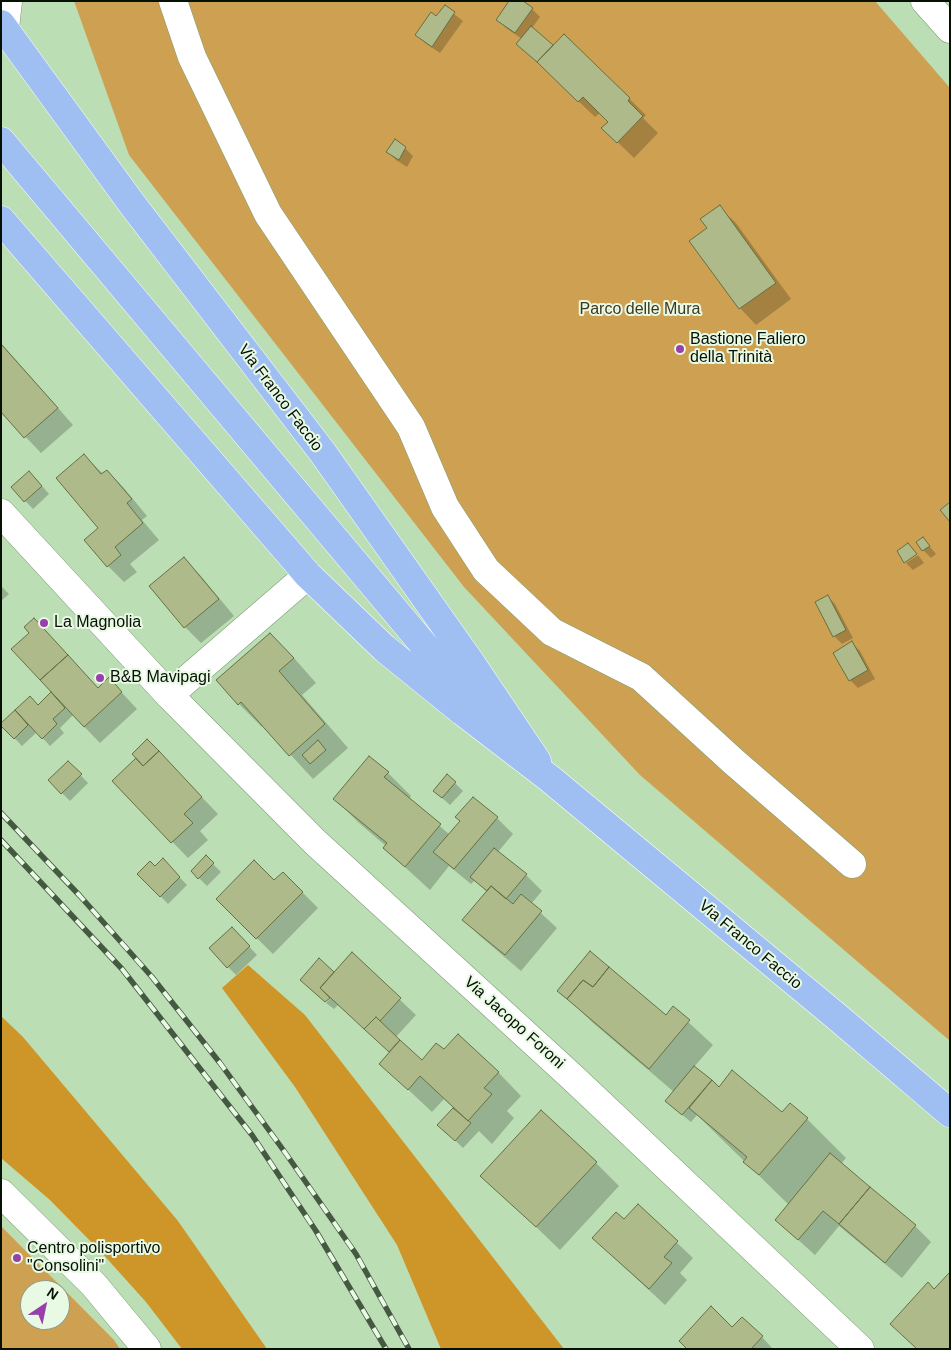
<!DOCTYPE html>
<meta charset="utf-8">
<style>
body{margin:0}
#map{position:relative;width:951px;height:1350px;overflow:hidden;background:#bcdeb4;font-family:Helvetica,sans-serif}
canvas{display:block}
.frame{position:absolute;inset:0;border:2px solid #061104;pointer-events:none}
.north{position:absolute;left:20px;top:1280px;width:50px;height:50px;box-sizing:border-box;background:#e8f9e4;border:1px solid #8e9c8a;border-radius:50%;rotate:34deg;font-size:14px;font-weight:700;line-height:20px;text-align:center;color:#061104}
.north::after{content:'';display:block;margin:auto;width:18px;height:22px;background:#9740ac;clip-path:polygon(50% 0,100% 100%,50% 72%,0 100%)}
</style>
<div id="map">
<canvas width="951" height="1350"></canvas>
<div class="frame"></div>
<div class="north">N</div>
</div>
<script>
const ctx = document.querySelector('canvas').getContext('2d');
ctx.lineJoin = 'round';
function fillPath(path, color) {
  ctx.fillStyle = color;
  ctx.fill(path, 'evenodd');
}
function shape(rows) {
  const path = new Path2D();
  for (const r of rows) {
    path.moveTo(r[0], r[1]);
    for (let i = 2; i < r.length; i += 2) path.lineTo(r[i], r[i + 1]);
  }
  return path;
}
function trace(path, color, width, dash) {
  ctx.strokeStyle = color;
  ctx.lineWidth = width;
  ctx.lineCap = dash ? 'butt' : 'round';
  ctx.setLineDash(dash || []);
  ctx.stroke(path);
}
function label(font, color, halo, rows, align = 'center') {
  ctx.font = font + ' Helvetica,sans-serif';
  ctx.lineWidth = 4;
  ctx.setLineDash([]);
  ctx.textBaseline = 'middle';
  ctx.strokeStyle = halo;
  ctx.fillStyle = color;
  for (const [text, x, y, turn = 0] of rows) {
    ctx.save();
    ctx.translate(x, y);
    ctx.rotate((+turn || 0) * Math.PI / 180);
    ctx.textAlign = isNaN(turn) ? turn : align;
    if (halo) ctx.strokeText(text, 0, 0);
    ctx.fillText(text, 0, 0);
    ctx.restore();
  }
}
const green = shape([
 [74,1,875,1,950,88,950,1041,640,775,464,587,129,155],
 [1,1226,114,1340,120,1349,1,1349],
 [30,1290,60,1290,60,1320,30,1320]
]);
const forest = shape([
 [248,965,305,1015,564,1349,441,1349,397,1245,295,1087,222,988],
 [1,1016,23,1037,178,1221,267,1349,182,1349,146,1302,101,1252,50,1200,1,1158]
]);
const shadow = shape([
 [445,7,463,21,440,53,425,43,417,35,436,18],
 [532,9,540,17,532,28,553,47,564,35,646,115,643,118,658,133,634,158,603,128,609,122,600,113,595,117,546,70,518,44,522,39,506,28,498,20],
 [405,148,413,156,407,167,396,160,388,152],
 [719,207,736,223,791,299,756,325,740,308,691,241,709,228],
 [1,343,73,425,41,453,1,411],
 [84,455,103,474,107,471,123,487,147,516,142,520,159,540,130,564,137,572,124,582,108,566],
 [37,480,49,494,33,509,12,487],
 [923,538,936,554,931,558,923,550],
 [918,555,924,563,913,570,906,563],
 [184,559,200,575,234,616,201,643,185,627],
 [1,586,9,594,1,601],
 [827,596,835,604,853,638,842,644,834,636],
 [852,643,860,651,875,679,858,688,850,680,835,653],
 [294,658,316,683,302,695,348,748,313,779,264,726,262,727,239,704,217,680],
 [109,679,137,709,100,743,73,715,60,728,64,733,50,746,37,732,22,746,2,725,30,698,38,706,53,693,99,689],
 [68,762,88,783,70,801,49,780],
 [175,769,218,814,200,831,208,840,188,858,114,781],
 [388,773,411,796,409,799,450,835,497,818,513,834,498,852,526,875,542,891,531,904,557,928,521,971,480,936,464,920,487,892,475,880,471,884,449,866,430,890,384,848,386,846,358,822,335,799],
 [455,783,463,791,450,805,434,791],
 [206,857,221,872,207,886,192,871],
 [163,860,187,885,168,904,139,874,155,868],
 [283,873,318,908,273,954,217,899,274,881],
 [240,937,257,955,236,975,228,967],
 [352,954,416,1015,395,1038,422,1061,444,1051,498,1072,521,1096,507,1111,514,1118,492,1144,479,1131,463,1148,439,1125,454,1108,444,1099,432,1112,381,1064,391,1052,338,1005,334,1009,326,1003,331,998,329,996,324,1001,309,988,319,960,334,974],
 [576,1006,666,1017,673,1008,713,1045,694,1067,719,1088,782,1114,807,1119,846,1158,841,1164,915,1226,931,1242,902,1278,839,1226,815,1255,776,1220,789,1205,697,1115,691,1122,675,1109,674,1092,592,1022],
 [596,1163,619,1186,560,1250,482,1175],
 [638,1206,693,1258,680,1273,687,1280,665,1305,610,1254,624,1221],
 [733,1328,762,1337,773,1349,688,1349]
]);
const building = shape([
 [509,1,523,1,533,8,515,33,496,20,509,1],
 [445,5,455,12,432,47,415,35,431,12,436,16,445,5],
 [531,26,553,45,537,62,516,44,531,26],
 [564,34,630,98,628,101,643,116,617,143,601,128,608,122,583,97,578,102,537,62,564,34],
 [395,139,406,147,399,160,386,152,395,139],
 [720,205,776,283,739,309,689,241,707,228,700,219,720,205],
 [1,344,58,408,24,438,1,412,1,344],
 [84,454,101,474,107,470,132,499,127,503,143,523,115,547,121,555,107,567,84,540,98,528,56,478,84,454],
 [29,471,42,486,24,502,11,487,29,471],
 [950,502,950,522,940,510,950,502],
 [923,537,930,546,922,551,916,542,923,537],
 [908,543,917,554,904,563,897,551,908,543],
 [184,557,219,599,184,628,149,586,184,557],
 [828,595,846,630,833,637,815,602,828,595],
 [34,618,68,655,40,680,11,649,29,633,24,627,34,618],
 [270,633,294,658,279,671,325,724,289,756,241,702,238,705,216,680,270,633],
 [852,641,868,670,849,681,833,653,852,641],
 [68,655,98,688,109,677,122,692,84,727,40,680,68,655],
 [51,692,65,708,53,719,57,724,42,739,15,710,30,696,38,705,51,692],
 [15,710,28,725,14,739,1,726,1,723,15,710],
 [147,739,159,751,143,766,132,754,147,739],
 [318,740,326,750,310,764,302,755,318,740],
 [159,751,202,797,184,814,193,823,171,843,112,781,136,758,143,766,159,751],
 [369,756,389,772,384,777,441,824,405,867,383,848,387,843,333,799,369,756],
 [68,761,82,774,61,794,48,780,68,761],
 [447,774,456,782,442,798,433,791,447,774],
 [473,797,498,817,454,869,433,852,460,821,455,817,473,797],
 [494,848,527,874,506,899,491,886,487,891,470,877,494,848],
 [206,855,214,863,198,879,191,871,206,855],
 [163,858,180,877,160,897,137,874,150,861,155,866,163,858],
 [254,860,274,880,283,872,303,892,256,939,216,899,254,860],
 [491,886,513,904,521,894,542,911,505,955,462,920,491,886],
 [232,927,250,946,227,968,209,948,232,927],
 [590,951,609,967,593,987,583,980,567,999,557,991,590,951],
 [352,952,401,998,380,1021,376,1017,364,1029,320,988,352,952],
 [319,958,334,972,320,988,330,998,325,1002,300,980,319,958],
 [609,967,666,1015,673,1006,690,1020,649,1069,567,999,583,980,593,987,609,967],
 [376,1017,400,1040,389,1052,364,1029,376,1017],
 [458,1034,499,1072,484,1088,492,1094,468,1121,420,1076,408,1090,379,1064,400,1040,422,1060,436,1043,444,1049,458,1034],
 [694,1066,712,1080,682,1115,665,1101,694,1066],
 [732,1070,782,1112,790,1103,808,1118,759,1175,743,1162,747,1157,689,1108,712,1080,719,1087,732,1070],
 [453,1108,471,1123,455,1141,437,1125,453,1108],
 [541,1110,597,1162,536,1227,480,1176,541,1110],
 [830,1153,870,1187,839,1224,823,1211,798,1240,775,1220,830,1153],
 [870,1187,916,1225,885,1263,839,1224,870,1187],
 [638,1204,678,1241,664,1257,672,1263,649,1289,592,1238,616,1212,624,1219,638,1204],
 [950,1272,950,1349,917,1349,890,1324,928,1282,934,1289,950,1272],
 [711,1306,732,1327,742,1317,763,1336,751,1349,687,1349,679,1341,711,1306]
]);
const minor = shape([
 [173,1,192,57,268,214,411,427,445,507,486,570,552,632,641,677,734,762,852,864],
 [925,1,950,29],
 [5,28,8,1],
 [1,513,169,695,315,842,571,1076,860,1349],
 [169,695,308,575],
 [1,1193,94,1285,147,1349]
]);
const major = shape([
 [1,24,132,204,323,453,469,660,537,761],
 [1,141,444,669,486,712],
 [1,220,308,575,384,648,463,712,549,778,836,1016,950,1113]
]);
const rail = shape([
 [1,813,80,896,152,977,220,1063,284,1151,356,1254,409,1349],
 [1,840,122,969,252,1135,316,1231,386,1349]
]);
const markers = [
 [680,349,5,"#9740ac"],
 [44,623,5,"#9740ac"],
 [100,678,5,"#9740ac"],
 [17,1258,5,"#9740ac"]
];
const parkNames = [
 ["Parco delle Mura",640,310]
];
const poiNames = [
 ["Bastione Faliero",690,340],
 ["della Trinità",690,358],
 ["La Magnolia",54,623],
 ["B&B Mavipagi",110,678],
 ["Centro polisportivo",27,1249],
 ["\"Consolini\"",27,1267]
];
const streetNames = [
 ["Via Franco Faccio",280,398,53],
 ["Via Franco Faccio",750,945,40],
 ["Via Jacopo Foroni",514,1023,42]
];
fillPath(green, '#cea152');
fillPath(forest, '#ce9628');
fillPath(shadow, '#0003');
fillPath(building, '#aeba8a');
trace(building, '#657042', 1);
trace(minor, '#7e9e76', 29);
trace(major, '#fff', 29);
trace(minor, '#fff', 28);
trace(major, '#9fbff2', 28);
trace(rail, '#455841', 5.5);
trace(rail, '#e8f9e4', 4, [11]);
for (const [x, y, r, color] of markers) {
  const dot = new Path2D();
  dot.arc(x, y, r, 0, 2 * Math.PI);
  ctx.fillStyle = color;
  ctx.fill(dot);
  trace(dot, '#e8f9e4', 2);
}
label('16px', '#42351f', '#e8f9e4', parkNames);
label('16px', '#061104', '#e8f9e4', poiNames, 'left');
label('16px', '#061104', '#e8f9e4', streetNames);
</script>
